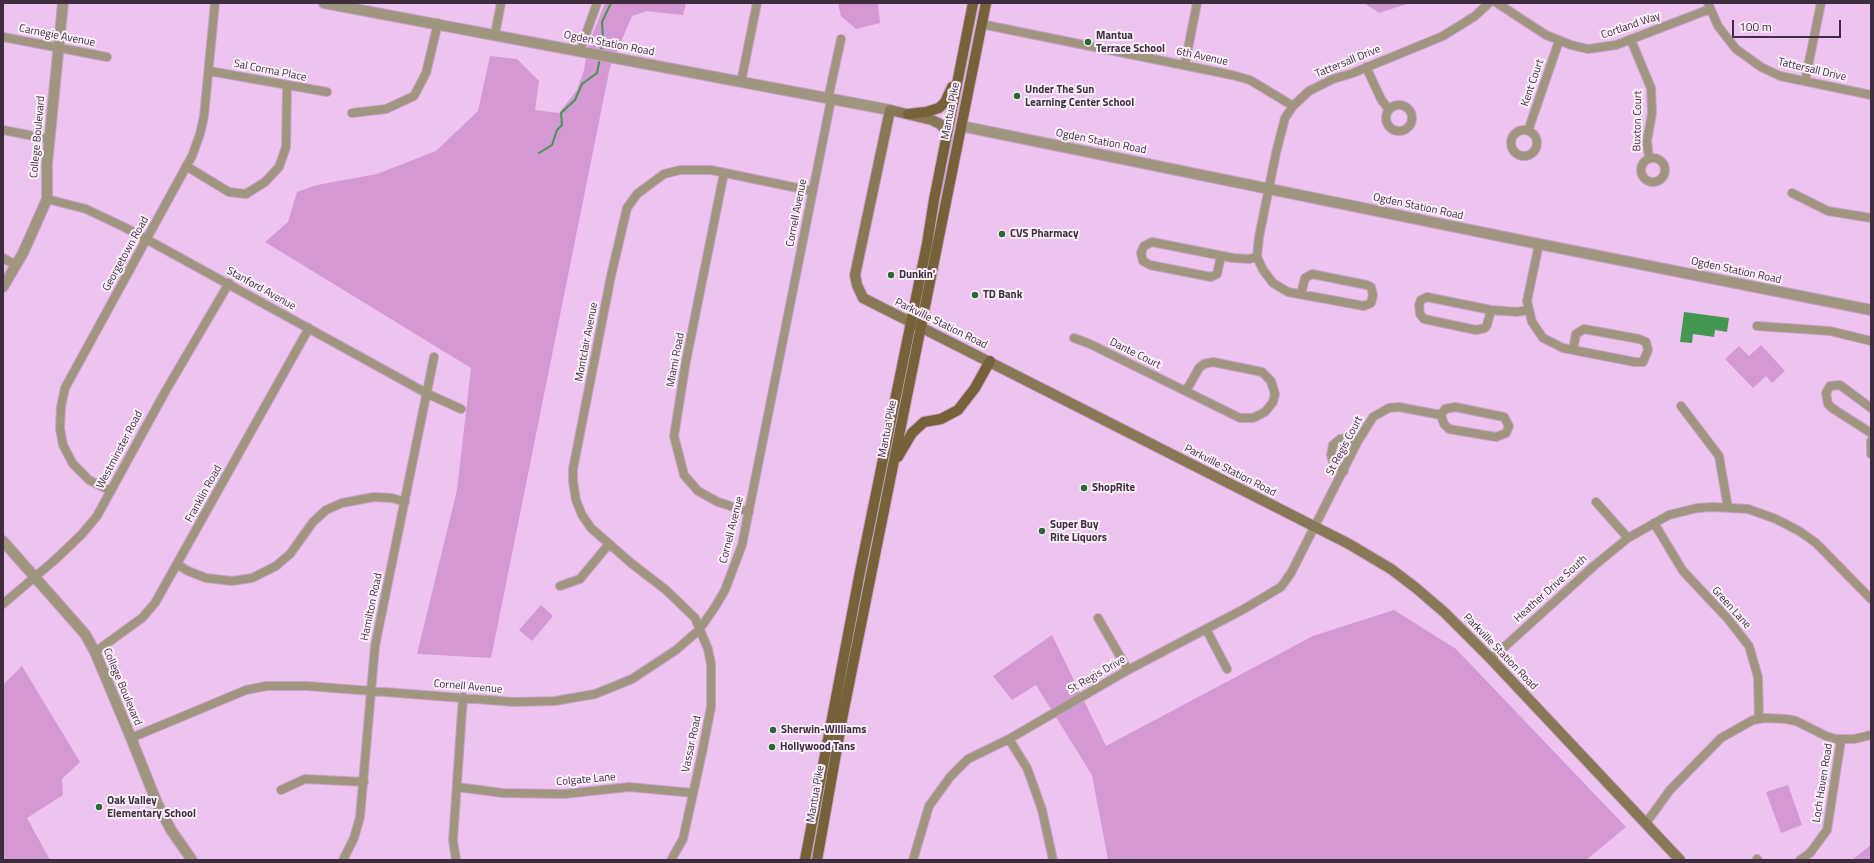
<!DOCTYPE html>
<style>
body{margin:0}
#map{position:relative;width:1874px;height:863px;overflow:hidden;background:#efc3ef;font-family:"Titillium Web",sans-serif}
canvas{display:block}
.frame{position:absolute;inset:0;border:4px solid #3e2d3e;pointer-events:none}
.scale{position:absolute;left:1732px;top:20px;width:109px;height:18px;box-sizing:border-box;border:2px solid #3e2d3e;border-top:0;padding-left:5px;font-size:12px;line-height:14px;white-space:nowrap;color:#3e2d3e;-webkit-text-stroke:3px #fdf0fd;paint-order:stroke}
</style>
<div id="map">
<canvas width="1874" height="863"></canvas>
<div class="frame"></div>
<div class="scale">100 m</div>
</div>
<script>
const ctx = document.querySelector('canvas').getContext('2d');
ctx.lineJoin = 'round';
function fillPath(path, color) {
  ctx.fillStyle = color;
  ctx.fill(path, 'evenodd');
}
function shape(rows) {
  const path = new Path2D();
  for (const r of rows) {
    if (r.length === 3) {
      path.moveTo(r[0] + r[2], r[1]);
      path.arc(r[0], r[1], r[2], 0, 2 * Math.PI);
      continue;
    }
    path.moveTo(r[0], r[1]);
    for (let i = 2; i < r.length; i += 2) path.lineTo(r[i], r[i + 1]);
  }
  return path;
}
function trace(path, color, width, dash) {
  ctx.strokeStyle = color;
  ctx.lineWidth = width;
  ctx.lineCap = dash ? 'butt' : 'round';
  ctx.setLineDash(dash || []);
  ctx.stroke(path);
}
function label(font, color, halo, rows, align = 'center') {
  ctx.font = font + ' "Titillium Web",sans-serif';
  ctx.lineWidth = 4;
  ctx.setLineDash([]);
  ctx.textBaseline = 'middle';
  ctx.strokeStyle = halo;
  ctx.fillStyle = color;
  for (const [text, x, y, turn = 0] of rows) {
    ctx.save();
    ctx.translate(x, y);
    ctx.rotate((+turn || 0) * Math.PI / 180);
    ctx.textAlign = isNaN(turn) ? turn : align;
    if (halo) ctx.strokeText(text, 0, 0);
    ctx.fillText(text, 0, 0);
    ctx.restore();
  }
}
const green = shape([
 [605,3,686,3,683,15,647,11,632,16,610,67,491,658,417,654,457,490,471,368,265,242,288,222,297,192,317,185,377,174,436,151,478,111,490,56,517,59,539,81,535,110,559,113,577,90,584,70,588,46],
 [838,3,878,3,880,23,856,29,841,16],
 [1364,3,1410,3,1379,13],
 [1761,345,1785,371,1772,383,1766,376,1753,388,1725,359,1739,346,1749,356],
 [541,605,553,616,532,641,519,630],
 [1394,610,1456,649,1626,827,1586,860,1108,860,1092,775,1036,685,1012,700,993,676,1052,635,1106,746,1313,636],
 [22,666,80,762,62,779,63,795,27,818,50,860,3,860,3,685],
 [1788,785,1802,825,1781,833,1766,792],
 [1871,845,1871,860,1852,860]
]);
const water = shape([
 [1684,312,1729,318,1727,332,1715,330,1714,337,1693,334,1692,343,1680,342]
]);
const stream = shape([
 [601,52,603,38,602,22,611,3],
 [539,153,552,145,557,130,562,125,561,113,575,100,582,84,597,73,600,58]
]);
const minor = shape([
 [1497,3,1546,35,1571,45,1588,49,1616,45,1710,9],
 [1708,3,1718,26,1736,49,1761,67,1780,76,1871,95],
 [981,24,1232,75,1250,80,1293,106],
 [495,34,501,3],
 [3,37,107,57],
 [1631,40,1651,88,1652,113,1647,141,1649,158],
 [580,51,597,3],
 [1185,64,1197,3],
 [1366,67,1381,99,1389,110],
 [209,71,327,92],
 [1805,81,1821,3],
 [741,82,757,3],
 [828,99,841,39],
 [1399,118,13],
 [352,113,386,109,414,96,426,73,438,23],
 [3,130,49,139],
 [1524,143,13],
 [1528,131,1559,41],
 [1653,170,12],
 [186,166,229,192,246,194,265,182,279,167,286,147,287,85],
 [724,173,686,361,674,436,684,475,698,491,718,502,749,512],
 [1792,193,1828,211,1871,218],
 [47,199,86,209,126,228,428,394,461,409],
 [1539,244,1527,301,1532,322,1543,338,1563,348,1573,350,1635,362,1643,362,1648,350,1646,342,1639,339,1584,329,1576,334,1573,350],
 [1221,256,1217,274,1211,277,1150,265,1143,261,1141,253,1144,246,1152,242,1233,258,1249,259,1257,257],
 [3,258,16,265],
 [1301,294,1305,278,1312,274,1367,285,1371,287,1373,295,1371,303,1364,306,1288,292,1273,283,1263,270,1257,257,1259,237,1276,153,1285,118,1293,106,1309,91,1333,79,1353,73,1443,36,1475,16,1489,3],
 [1427,297,1491,310,1487,325,1485,328,1476,330,1424,319,1420,314,1419,305,1421,300,1427,297],
 [1491,310,1517,312,1528,310],
 [1757,326,1830,331,1871,341],
 [1074,338,1090,344,1240,418,1253,418,1265,412,1273,402,1275,394,1271,381,1262,372,1213,362,1204,364,1199,368,1186,391],
 [1681,406,1719,456,1728,508],
 [1871,408,1840,385,1830,386,1826,393,1828,404,1832,408,1871,433],
 [1871,441,1871,454],
 [1344,471,1333,462,1331,455,1333,445,1340,439,1346,438,1358,441],
 [111,491,89,480,73,464,63,445,60,428,61,407,65,388,192,156,200,134,204,116,215,3],
 [1596,502,1628,538],
 [1654,523,1683,571,1728,619,1749,646,1758,677,1759,719],
 [177,564,188,571,206,578,232,581,252,578,276,566,290,554,313,522,326,510,342,503,374,497,392,498,405,502],
 [560,586,580,579,609,544],
 [3,604,56,559,82,534,97,516,165,392,229,283],
 [1098,618,1128,670],
 [1206,629,1227,669],
 [95,652,142,618,155,603,309,328],
 [1491,659,1595,565,1628,538,1669,515,1697,508,1714,507,1748,509,1776,519,1799,531,1816,543,1871,599],
 [131,738,246,690,267,686,307,686,514,702,555,701,595,694,610,688,632,679,676,650,699,630,715,607,725,590,742,545,831,100],
 [1009,739,1027,768,1035,790,1042,810,1053,860],
 [457,787,503,793,564,794,629,787,693,793],
 [281,790,305,779,364,782],
 [1646,823,1670,790,1721,738,1753,720,1765,718,1786,719,1796,721,1826,736,1836,739,1854,739,1871,735],
 [1757,859,1758,860],
 [343,860,354,838,360,817,375,646,434,357],
 [456,860,453,840,463,697],
 [671,860,683,839,702,753,711,707,711,664,708,649,695,618,666,590,631,563,591,528,582,515,576,500,573,481,573,469,611,276,627,208,637,194,664,174,680,170,711,170,812,191],
 [913,860,929,806,950,777,968,759,1009,739,1128,670,1244,609,1281,587,1291,573,1358,441,1373,417,1389,408,1399,407,1441,415,1444,424,1449,429,1496,437,1506,433,1509,426,1504,417,1455,407,1445,409,1441,415],
 [1800,860,1810,853,1827,830,1841,740]
]);
const tertiary = shape([
 [324,3,890,110],
 [961,126,1539,244,1871,310],
 [3,287,23,253,47,199,47,164,63,3],
 [3,541,85,634,95,652,131,738,157,803,171,830,192,860]
]);
const secondary = shape([
 [947,131,940,124,932,120,890,110,855,275,857,285,863,298,1349,544,1391,569,1416,588,1445,613,1491,659,1680,860]
]);
const primary = shape([
 [908,114,926,112,939,108,945,102,952,87],
 [898,457,912,433,924,422,941,419,958,410,975,388,990,361],
 [805,860,860,572,927,244,934,200,973,3],
 [817,860,843,714,986,3]
]);
const markers = [
 [1088,42,4,"#296a34"],
 [1017,96,4,"#296a34"],
 [1002,234,4,"#296a34"],
 [891,275,4,"#296a34"],
 [975,295,4,"#296a34"],
 [1084,488,4,"#296a34"],
 [1042,531,4,"#296a34"],
 [773,730,4,"#296a34"],
 [772,747,4,"#296a34"],
 [99,807,4,"#296a34"]
];
const streetNames = [
 ["Cortland Way",1631,26,-19],
 ["Carnegie Avenue",57,36,11],
 ["Ogden Station Road",609,44,11],
 ["6th Avenue",1202,57,12],
 ["Tattersall Drive",1348,62,-22],
 ["Tattersall Drive",1812,70,13],
 ["Sal Corma Place",270,71,11],
 ["Kent Court",1533,83,-71],
 ["Mantua Pike",951,111,-79],
 ["Buxton Court",1638,121,-89],
 ["College Boulevard",38,137,-85],
 ["Ogden Station Road",1101,142,11],
 ["Ogden Station Road",1418,207,12],
 ["Cornell Avenue",797,213,-79],
 ["Georgetown Road",126,254,-61],
 ["Ogden Station Road",1736,271,12],
 ["Stanford Avenue",261,289,29],
 ["Parkville Station Road",941,324,26],
 ["Montclair Avenue",587,342,-79],
 ["Dante Court",1135,354,26],
 ["Miami Road",676,360,-79],
 ["Mantua Pike",888,429,-79],
 ["St Regis Court",1345,446,-62],
 ["Westminster Road",120,450,-62],
 ["Parkville Station Road",1230,471,27],
 ["Franklin Road",204,494,-61],
 ["Cornell Avenue",732,530,-76],
 ["Heather Drive South",1551,589,-42],
 ["Hamilton Road",372,607,-78],
 ["Green Lane",1731,608,48],
 ["Parkville Station Road",1500,652,46],
 ["St Regis Drive",1097,675,-30],
 ["College Boulevard",122,687,67],
 ["Cornell Avenue",468,687,5],
 ["Vassar Road",692,744,-78],
 ["Colgate Lane",586,780,-5],
 ["Loch Haven Road",1823,783,-81],
 ["Mantua Pike",816,794,-80]
];
const poiNames = [
 ["Mantua",1096,36],
 ["Terrace School",1096,49],
 ["Under The Sun",1025,90],
 ["Learning Center School",1025,103],
 ["CVS Pharmacy",1010,234],
 ["Dunkin'",899,275],
 ["TD Bank",983,295],
 ["ShopRite",1092,488],
 ["Super Buy",1050,525],
 ["Rite Liquors",1050,538],
 ["Sherwin-Williams",781,730],
 ["Hollywood Tans",780,747],
 ["Oak Valley",107,801],
 ["Elementary School",107,814]
];
fillPath(green, '#d498d4');
fillPath(water, '#449750');
trace(stream, '#449750', 2);
trace(minor, '#c8a2c8', 10);
trace(tertiary, '#c8a2c8', 12);
trace(secondary, '#c8a2c8', 12);
trace(primary, '#c8a2c8', 12);
trace(minor, '#a09680', 8);
trace(tertiary, '#a09680', 10);
trace(secondary, '#877856', 10);
trace(primary, '#756238', 10);
for (const [x, y, r, color] of markers) {
  const dot = new Path2D();
  dot.arc(x, y, r, 0, 2 * Math.PI);
  ctx.fillStyle = color;
  ctx.fill(dot);
  trace(dot, '#fdf0fd', 1.5);
}
label('11px', '#3e2d3e', '#fdf0fd', streetNames);
label('bold 11px', '#3e2d3e', '#fdf0fd', poiNames, 'left');
</script>
